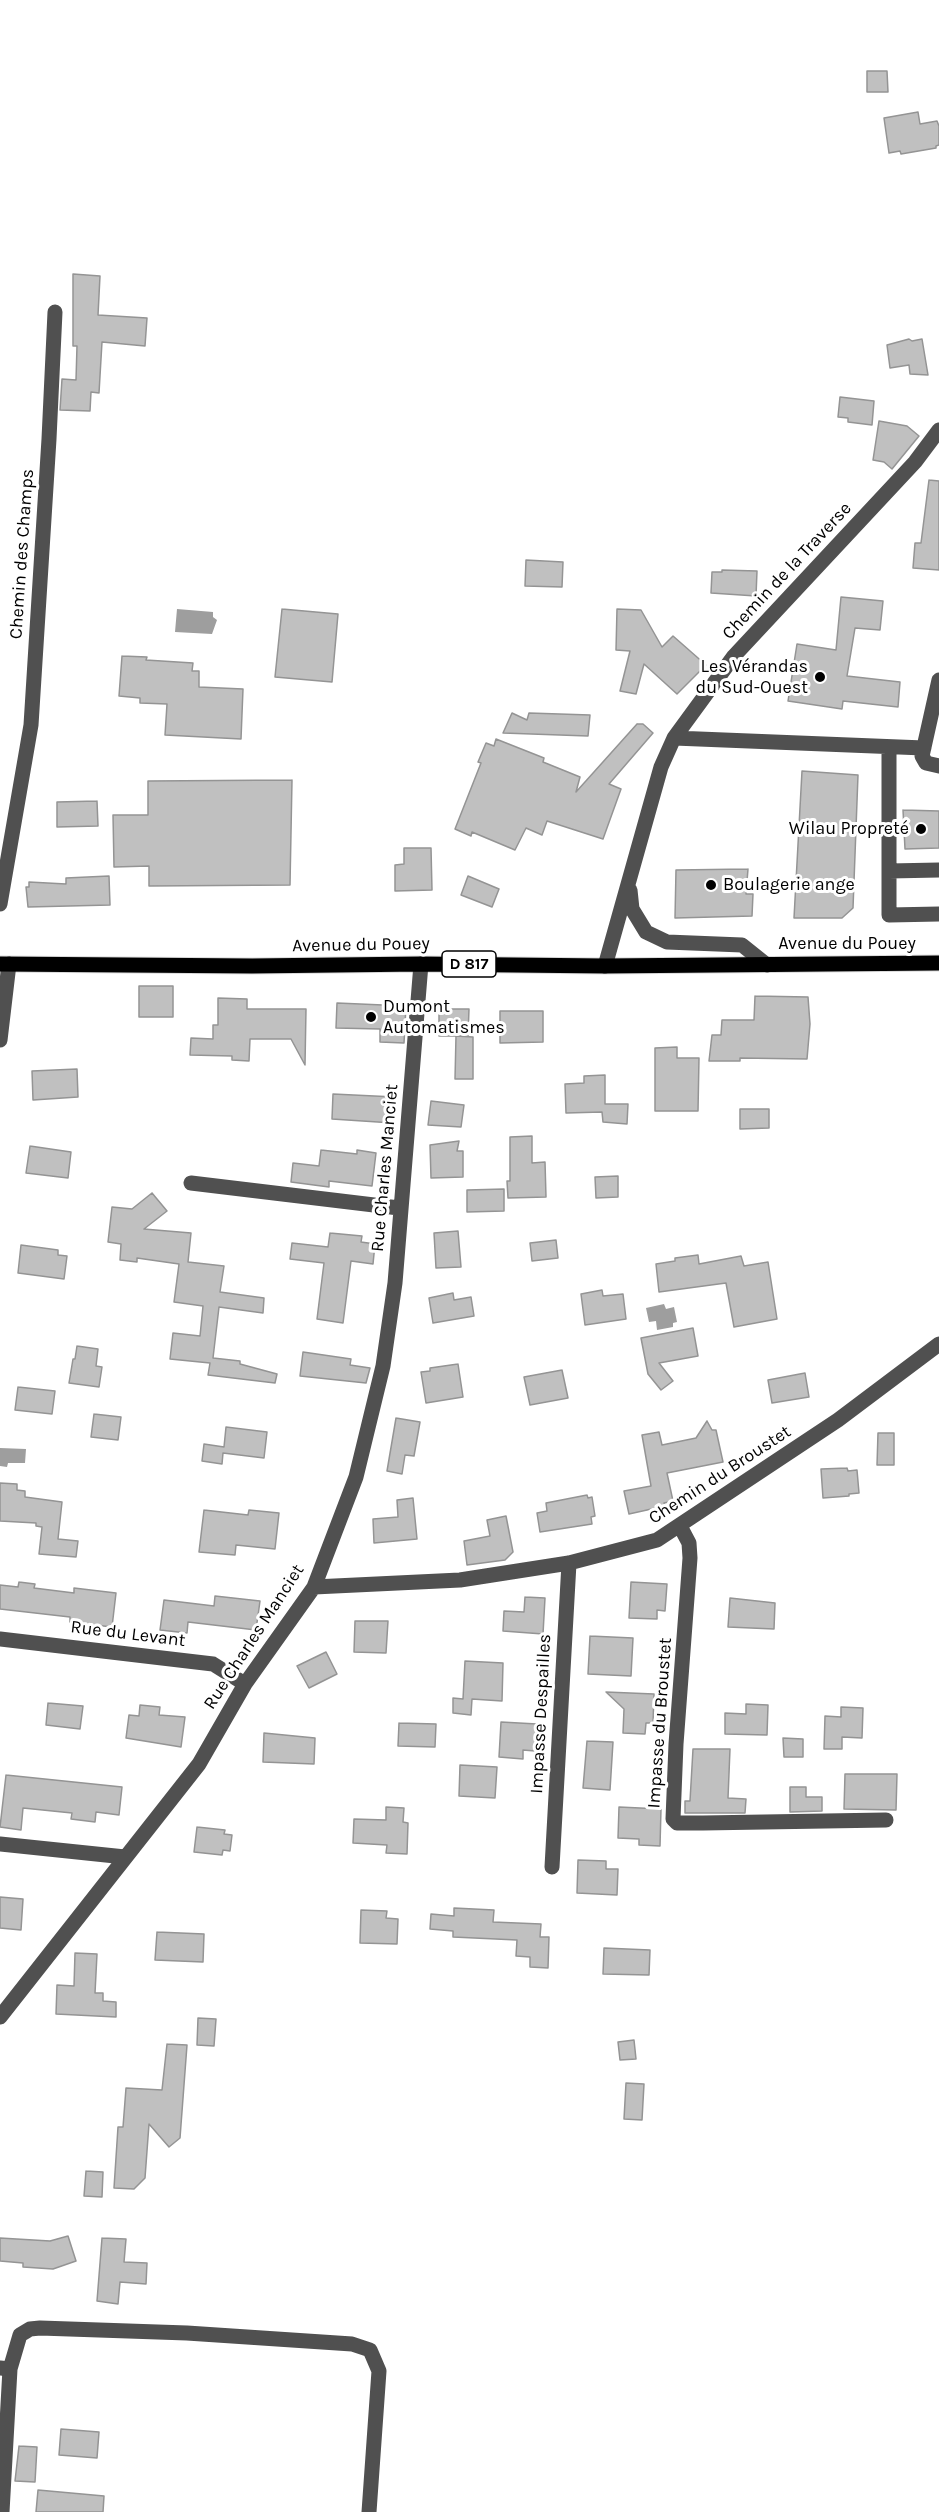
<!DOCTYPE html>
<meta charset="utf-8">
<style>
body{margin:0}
canvas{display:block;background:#fff}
</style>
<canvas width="939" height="2512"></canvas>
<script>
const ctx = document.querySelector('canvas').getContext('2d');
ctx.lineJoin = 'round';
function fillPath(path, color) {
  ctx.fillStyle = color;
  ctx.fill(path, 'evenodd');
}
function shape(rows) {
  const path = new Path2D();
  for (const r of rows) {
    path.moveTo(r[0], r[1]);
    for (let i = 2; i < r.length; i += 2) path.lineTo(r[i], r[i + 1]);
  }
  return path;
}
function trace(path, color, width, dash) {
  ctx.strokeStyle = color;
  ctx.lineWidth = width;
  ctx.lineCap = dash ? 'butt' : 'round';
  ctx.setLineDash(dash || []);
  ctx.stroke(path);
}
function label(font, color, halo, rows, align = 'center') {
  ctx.font = font + ' Karla,sans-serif';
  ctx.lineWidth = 6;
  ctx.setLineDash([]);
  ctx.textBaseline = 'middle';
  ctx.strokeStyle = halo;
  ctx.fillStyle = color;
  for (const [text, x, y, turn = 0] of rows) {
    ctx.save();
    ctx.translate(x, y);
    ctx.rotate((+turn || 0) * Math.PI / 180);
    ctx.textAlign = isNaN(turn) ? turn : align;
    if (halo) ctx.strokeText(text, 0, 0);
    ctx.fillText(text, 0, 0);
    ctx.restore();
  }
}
const water = shape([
 [177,609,213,612,213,617,217,620,212,634,175,632],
 [664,1304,666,1309,674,1307,677,1322,673,1323,673,1327,657,1330,656,1321,649,1322,646,1308],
 [0,1448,26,1449,25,1463,8,1463,7,1467,0,1466]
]);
const building = shape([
 [867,71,887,71,888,92,867,92,867,71],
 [918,112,920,124,937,121,939,126,939,145,936,146,936,148,901,154,900,151,889,153,884,118,918,112],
 [73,274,100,276,98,315,147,318,145,346,102,342,99,393,91,392,90,411,60,410,62,379,76,380,77,346,73,346,73,274],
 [909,339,912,341,922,339,928,375,910,374,909,365,890,368,887,345,909,339],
 [840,397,874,401,872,425,848,422,848,418,838,417,840,397],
 [879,421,907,426,919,436,892,469,884,462,873,460,879,421],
 [929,480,939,481,939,570,913,568,915,543,921,543,929,480],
 [526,560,563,562,562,587,525,586,526,560],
 [722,570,757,571,756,596,711,593,712,572,722,572,722,570],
 [841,597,883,601,880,630,855,628,847,676,900,682,898,707,843,701,842,709,788,701,797,644,836,650,841,597],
 [282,609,338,614,332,682,275,677,282,609],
 [617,609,641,610,662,647,673,636,706,665,677,694,644,664,636,694,620,691,630,651,616,650,617,609],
 [122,656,147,657,146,660,193,663,192,671,199,671,199,687,243,689,241,739,165,735,167,704,140,703,140,698,119,696,122,656],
 [512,713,527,720,529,713,590,715,588,736,503,733,512,713],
 [637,724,643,724,653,733,609,784,621,789,603,839,547,821,542,835,526,828,515,850,472,832,471,836,455,829,481,763,478,762,486,743,494,746,496,739,544,758,543,762,580,777,576,792,637,724],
 [802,771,858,775,853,908,842,918,794,918,802,771],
 [292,780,290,885,149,886,149,866,114,867,113,815,148,815,148,781,292,780],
 [97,801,98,826,57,827,57,802,97,801],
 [903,810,939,811,939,848,905,849,903,810],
 [404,848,431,848,432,890,395,891,395,865,404,864,404,848],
 [748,869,746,894,753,894,752,916,675,918,676,870,748,869],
 [109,876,110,905,28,907,26,887,29,887,29,882,66,884,66,878,109,876],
 [468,876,499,889,492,907,461,895,468,876],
 [139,986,173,986,173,1017,139,1017,139,986],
 [755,996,808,997,810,1024,807,1059,740,1058,740,1061,709,1061,712,1035,721,1035,722,1020,754,1020,755,996],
 [218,998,247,999,247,1009,306,1009,305,1065,291,1039,250,1039,249,1061,232,1060,232,1056,190,1055,191,1038,213,1039,213,1025,218,1025,218,998],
 [337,1003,406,1006,404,1043,380,1042,380,1029,336,1028,337,1003],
 [439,1009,469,1009,468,1036,439,1036,439,1009],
 [500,1011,543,1011,543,1042,500,1043,500,1011],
 [456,1036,473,1037,473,1079,455,1079,456,1036],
 [677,1047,677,1058,699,1058,698,1111,655,1111,655,1048,677,1047],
 [77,1069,78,1097,33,1100,32,1071,77,1069],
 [605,1075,605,1104,628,1104,627,1124,603,1122,602,1112,566,1113,565,1084,584,1083,584,1076,605,1075],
 [333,1094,395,1097,393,1123,332,1119,333,1094],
 [431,1101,464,1105,461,1127,428,1125,431,1101],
 [740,1109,769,1109,769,1128,740,1129,740,1109],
 [532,1136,532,1163,545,1162,546,1197,508,1198,507,1181,510,1181,510,1137,532,1136],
 [459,1141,457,1151,463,1151,463,1177,431,1178,430,1145,459,1141],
 [30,1146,71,1152,68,1178,26,1173,30,1146],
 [321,1150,357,1154,357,1150,376,1153,372,1186,329,1181,329,1187,291,1182,293,1163,319,1166,321,1150],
 [618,1176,618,1197,596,1198,595,1177,618,1176],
 [504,1189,504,1211,467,1212,467,1190,504,1189],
 [152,1193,167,1211,144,1229,191,1233,188,1262,224,1266,220,1292,264,1298,263,1313,219,1307,213,1358,240,1361,240,1364,277,1374,275,1383,208,1375,210,1363,170,1359,173,1333,200,1336,203,1306,174,1302,179,1264,137,1258,137,1262,120,1260,121,1244,108,1242,112,1207,132,1209,152,1193],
 [458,1231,461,1267,436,1268,434,1233,458,1231],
 [330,1233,362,1236,361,1242,375,1244,373,1264,351,1261,343,1323,317,1319,324,1263,290,1259,292,1243,328,1247,330,1233],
 [556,1240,558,1258,532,1261,530,1243,556,1240],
 [21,1245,58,1250,58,1255,67,1256,64,1279,18,1273,21,1245],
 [698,1255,699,1264,741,1256,744,1266,768,1262,777,1319,734,1327,726,1283,659,1292,656,1264,675,1261,675,1258,698,1255],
 [602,1290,603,1296,623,1294,626,1319,585,1325,581,1294,602,1290],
 [453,1293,454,1300,471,1297,474,1316,433,1323,429,1298,453,1293],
 [693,1328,698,1356,659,1363,673,1381,661,1390,648,1374,641,1338,693,1328],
 [77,1346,98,1349,96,1366,102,1367,99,1387,69,1383,73,1359,75,1359,77,1346],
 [303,1352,351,1359,350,1365,370,1368,366,1383,300,1376,303,1352],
 [458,1364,463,1397,426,1403,421,1372,430,1371,430,1368,458,1364],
 [562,1370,568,1398,530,1405,524,1377,562,1370],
 [805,1373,809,1397,772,1403,768,1380,805,1373],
 [18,1387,55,1391,52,1414,15,1410,18,1387],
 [94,1414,121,1417,118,1440,91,1437,94,1414],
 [396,1418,420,1422,414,1456,405,1455,402,1474,387,1471,396,1418],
 [707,1421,712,1430,716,1430,723,1462,667,1473,673,1501,664,1503,665,1506,629,1514,624,1491,651,1486,642,1435,659,1432,662,1445,696,1438,707,1421],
 [226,1427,267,1432,264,1458,223,1453,222,1464,202,1461,204,1444,224,1447,226,1427],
 [878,1433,894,1433,894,1465,877,1465,878,1433],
 [847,1468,848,1471,857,1470,859,1493,849,1494,849,1496,823,1498,821,1469,847,1468],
 [0,1483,17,1484,17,1490,25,1491,25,1497,62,1502,58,1539,78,1541,76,1557,39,1554,42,1527,36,1526,36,1523,0,1521,0,1483],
 [587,1495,588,1498,592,1497,595,1516,591,1517,592,1524,540,1532,537,1513,547,1511,546,1503,587,1495],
 [413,1498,417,1539,374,1543,373,1519,398,1517,397,1500,413,1498],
 [204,1510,248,1515,249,1510,279,1513,275,1549,236,1545,235,1555,199,1552,204,1510],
 [506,1516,513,1552,505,1560,467,1565,464,1541,490,1536,487,1520,506,1516],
 [19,1582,35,1584,34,1588,74,1593,74,1588,116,1593,112,1627,70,1622,70,1617,0,1609,0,1585,18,1587,19,1582],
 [631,1582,667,1584,665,1611,657,1610,657,1619,629,1618,631,1582],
 [215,1596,260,1601,256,1630,188,1622,187,1633,160,1630,164,1600,214,1606,215,1596],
 [525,1597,545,1598,543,1634,503,1631,504,1611,524,1612,525,1597],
 [730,1598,775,1603,774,1629,728,1627,730,1598],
 [355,1621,388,1621,386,1653,354,1652,355,1621],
 [590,1636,633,1638,631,1676,588,1674,590,1636],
 [326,1652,337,1674,309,1688,297,1666,326,1652],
 [465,1661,503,1663,502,1701,472,1699,471,1715,453,1713,453,1698,463,1699,465,1661],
 [606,1692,654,1694,653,1723,646,1723,645,1734,623,1733,624,1709,606,1692],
 [48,1703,83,1706,80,1729,46,1725,48,1703],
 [746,1704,768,1705,767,1735,725,1734,725,1713,746,1714,746,1704],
 [140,1705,160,1707,159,1715,185,1717,181,1747,126,1738,129,1715,139,1716,140,1705],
 [841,1707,863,1708,862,1738,842,1737,842,1749,824,1749,825,1716,841,1717,841,1707],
 [501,1722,537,1724,535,1751,523,1750,523,1759,499,1757,501,1722],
 [399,1723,436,1724,435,1747,398,1746,399,1723],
 [264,1733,315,1738,314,1764,263,1762,264,1733],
 [783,1738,803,1739,803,1757,784,1757,783,1738],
 [587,1741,613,1742,610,1790,583,1788,587,1741],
 [693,1749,730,1749,728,1798,746,1799,745,1813,685,1813,685,1801,690,1801,693,1749],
 [460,1765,497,1767,495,1798,459,1796,460,1765],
 [845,1774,897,1774,896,1810,844,1809,845,1774],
 [6,1775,122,1787,119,1815,96,1812,95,1822,71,1819,72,1813,23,1808,21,1830,0,1827,6,1775],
 [790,1787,806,1787,806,1797,822,1797,822,1811,790,1812,790,1787],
 [386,1807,404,1808,403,1822,408,1823,407,1854,386,1853,387,1845,353,1843,354,1819,386,1820,386,1807],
 [619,1807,661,1809,660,1846,639,1845,639,1839,618,1838,619,1807],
 [197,1827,225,1830,224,1834,232,1835,230,1851,223,1850,222,1855,194,1852,197,1827],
 [578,1860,606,1861,606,1869,618,1869,617,1895,577,1893,578,1860],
 [0,1897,23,1899,21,1930,0,1928,0,1897],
 [454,1908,494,1910,493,1922,541,1924,540,1937,549,1937,548,1968,530,1967,530,1957,516,1956,517,1940,453,1937,453,1931,430,1929,431,1914,454,1916,454,1908],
 [361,1910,387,1911,386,1918,398,1919,397,1944,360,1943,361,1910],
 [157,1932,204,1934,203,1962,155,1960,157,1932],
 [604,1948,650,1950,649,1975,603,1974,604,1948],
 [75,1953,97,1954,95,1993,103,1993,103,2001,116,2002,116,2017,56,2014,57,1985,74,1986,75,1953],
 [198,2018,216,2019,214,2046,197,2045,198,2018],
 [634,2040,636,2059,620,2060,618,2042,634,2040],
 [167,2044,187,2045,180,2138,169,2147,149,2124,145,2178,134,2189,114,2188,118,2127,123,2127,126,2088,162,2090,167,2044],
 [626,2083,644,2084,642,2120,624,2119,626,2083],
 [86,2171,103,2172,102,2197,84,2196,86,2171],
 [68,2236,76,2261,53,2269,23,2267,23,2263,0,2261,0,2238,50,2241,68,2236],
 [102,2238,126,2239,124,2262,147,2263,146,2284,120,2282,118,2304,97,2301,102,2238],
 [61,2429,99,2432,97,2458,59,2455,61,2429],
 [19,2446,37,2447,35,2482,15,2481,19,2446],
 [38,2490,104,2496,103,2512,36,2512,38,2490]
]);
const minor = shape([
 [939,680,922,756,926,763,939,766],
 [674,738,924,748],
 [889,747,889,915,939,914],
 [889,871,939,870],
 [630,890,632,909,646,932,667,942,742,945,767,965],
 [0,904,31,725,49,439,55,312],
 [605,966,661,767,674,738,734,656,915,462,939,430],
 [0,1040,9,964],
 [191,1183,399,1208],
 [680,1526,689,1543,690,1558,676,1744,673,1819,677,1823,703,1823,886,1820],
 [314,1587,460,1580,569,1563,657,1540,838,1420,939,1344],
 [0,1639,213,1664,245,1684],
 [0,1844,125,1857],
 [552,1867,569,1563],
 [0,2017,199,1764,245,1684,314,1587,356,1477,383,1366,395,1283,421,964],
 [0,2368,10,2369,20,2335,30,2329,40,2328,187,2333,352,2344,370,2350,379,2371,369,2512],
 [2,2512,10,2369]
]);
const major = shape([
 [0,964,252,966,421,964,605,966,939,963]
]);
const markers = [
 [820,677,6,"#000"],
 [921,829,6,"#000"],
 [711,885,6,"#000"],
 [371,1017,6,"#000"]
];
const shields = [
 [469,964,54]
];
const shieldNames = [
 ["D 817",469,964]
];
const streetNames = [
 ["Chemin des Champs",22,554,-86],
 ["Chemin de la Traverse",787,571,-47],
 ["Avenue du Pouey",847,944],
 ["Avenue du Pouey",361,945,-1],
 ["Rue Charles Manciet",385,1168,-85],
 ["Chemin du Broustet",720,1475,-33],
 ["Rue du Levant",128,1634,7],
 ["Rue Charles Manciet",254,1637,-57],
 ["Impasse Despailles",541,1714,-87],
 ["Impasse du Broustet",660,1723,-86]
];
const poiNames = [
 ["Les Vérandas",808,667],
 ["du Sud-Ouest",808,688],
 ["Wilau Propreté",909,829],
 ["Boulagerie ange",723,885,"left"],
 ["Dumont",383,1007,"left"],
 ["Automatismes",383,1028,"left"]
];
fillPath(water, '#9e9e9e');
fillPath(building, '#c0c0c0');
trace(building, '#949494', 1.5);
trace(major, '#dbdbdb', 17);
trace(minor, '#505050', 15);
trace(major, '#000', 15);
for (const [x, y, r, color] of markers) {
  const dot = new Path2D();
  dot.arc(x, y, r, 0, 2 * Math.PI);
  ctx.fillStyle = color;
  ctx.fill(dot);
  trace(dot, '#fff', 2);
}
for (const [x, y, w] of shields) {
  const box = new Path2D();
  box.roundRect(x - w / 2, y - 13, w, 26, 4.5);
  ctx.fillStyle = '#fff';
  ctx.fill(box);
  trace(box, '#000', 1.5);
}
label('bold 16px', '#000', null, shieldNames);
label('18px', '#000', '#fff', streetNames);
label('18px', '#000', '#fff', poiNames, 'right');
</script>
